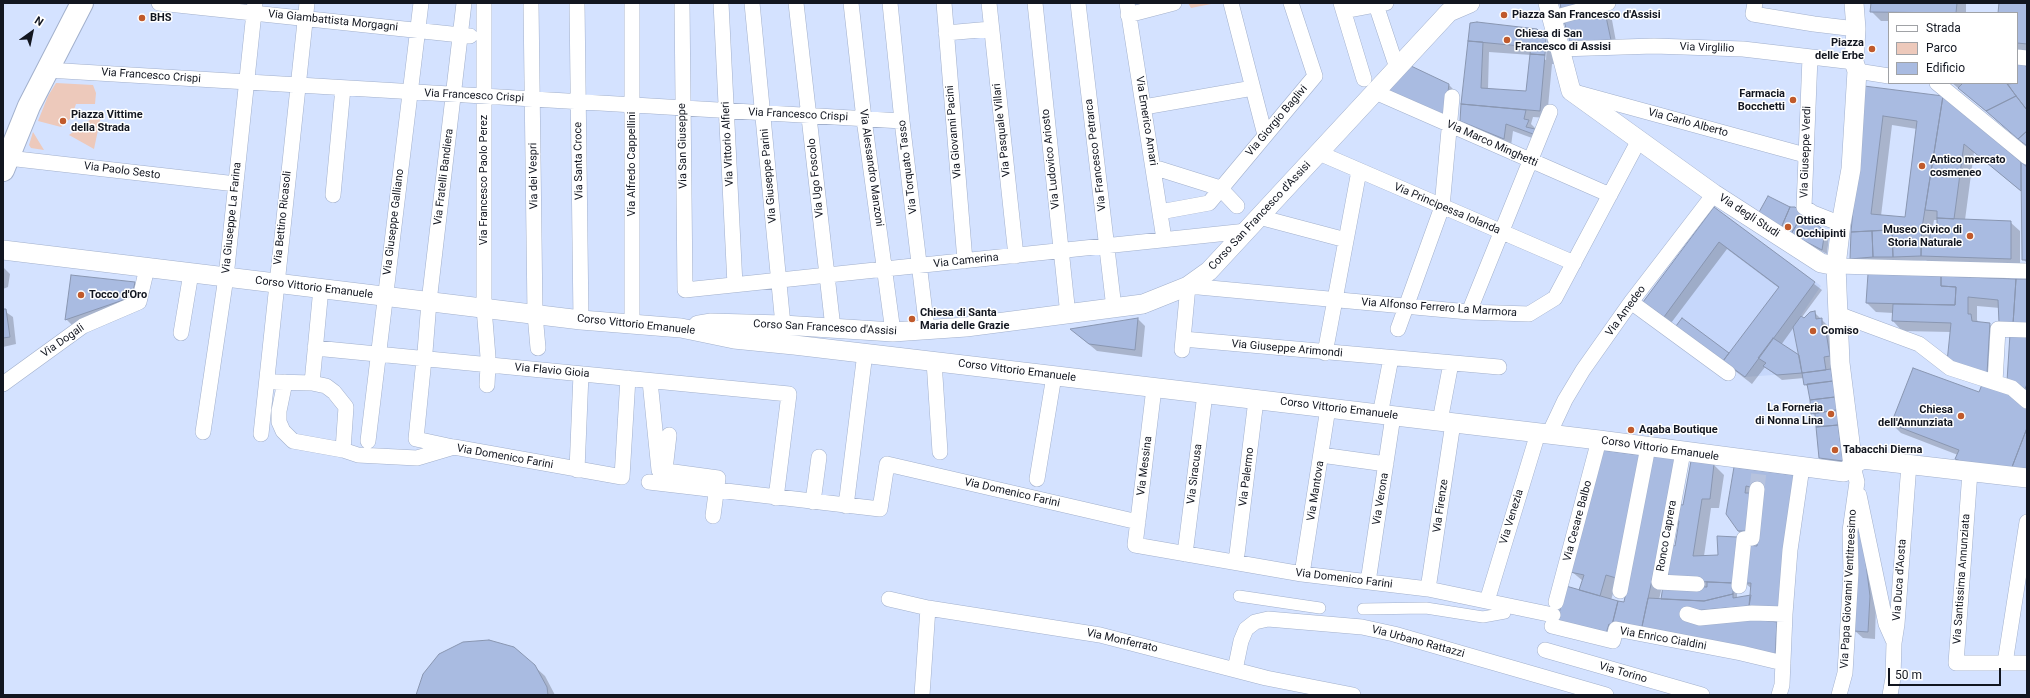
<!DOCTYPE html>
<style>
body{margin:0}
#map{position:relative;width:2030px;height:698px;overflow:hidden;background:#d4e2ff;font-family:Roboto,sans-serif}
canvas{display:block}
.frame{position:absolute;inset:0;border:4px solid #121620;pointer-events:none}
.legend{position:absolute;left:1888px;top:12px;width:130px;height:72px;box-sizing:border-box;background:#fff;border:1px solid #a0a2a6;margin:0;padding:5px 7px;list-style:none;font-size:12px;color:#121620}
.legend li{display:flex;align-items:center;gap:8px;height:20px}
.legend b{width:20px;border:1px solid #a0a2a6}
.north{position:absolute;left:12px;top:12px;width:40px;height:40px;-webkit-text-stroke:3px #fff;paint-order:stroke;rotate:33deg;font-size:11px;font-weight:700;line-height:16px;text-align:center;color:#121620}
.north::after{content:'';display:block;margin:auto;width:14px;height:18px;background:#121620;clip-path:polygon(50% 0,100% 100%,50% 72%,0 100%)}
.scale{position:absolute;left:1888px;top:668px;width:113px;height:18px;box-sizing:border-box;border:2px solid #121620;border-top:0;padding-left:5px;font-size:12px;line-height:14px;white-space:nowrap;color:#121620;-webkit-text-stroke:3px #fff;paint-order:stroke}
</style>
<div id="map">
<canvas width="2030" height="698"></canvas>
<div class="frame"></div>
<ul class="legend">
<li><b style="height:5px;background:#fff"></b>Strada</li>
<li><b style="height:11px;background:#edc9bb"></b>Parco</li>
<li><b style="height:11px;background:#a9bbe1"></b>Edificio</li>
</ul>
<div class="north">N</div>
<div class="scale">50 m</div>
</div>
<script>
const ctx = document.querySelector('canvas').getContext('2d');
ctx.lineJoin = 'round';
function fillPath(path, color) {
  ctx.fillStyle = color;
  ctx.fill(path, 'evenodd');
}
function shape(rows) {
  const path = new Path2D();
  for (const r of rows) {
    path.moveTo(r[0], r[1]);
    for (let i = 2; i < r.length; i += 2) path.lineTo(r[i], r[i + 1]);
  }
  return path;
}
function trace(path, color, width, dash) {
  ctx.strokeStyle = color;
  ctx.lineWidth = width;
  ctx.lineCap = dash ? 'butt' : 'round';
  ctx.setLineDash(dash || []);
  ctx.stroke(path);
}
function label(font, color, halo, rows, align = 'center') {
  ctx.font = font + ' Roboto,sans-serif';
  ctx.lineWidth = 3;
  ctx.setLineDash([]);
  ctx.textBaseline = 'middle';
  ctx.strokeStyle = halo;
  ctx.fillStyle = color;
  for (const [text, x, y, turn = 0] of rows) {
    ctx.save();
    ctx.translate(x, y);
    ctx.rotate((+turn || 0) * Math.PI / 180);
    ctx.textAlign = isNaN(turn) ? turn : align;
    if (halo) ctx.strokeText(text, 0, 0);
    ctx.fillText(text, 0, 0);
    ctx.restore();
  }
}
const built = shape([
 [1714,207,1821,286,1793,327,1802,373,1745,377,1643,302]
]);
const green = shape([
 [1188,3,1216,3,1191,8],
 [56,83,93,85,96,93,95,104,76,104,71,118,61,127,38,121,48,96],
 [102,111,94,149,69,135],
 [33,132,44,150,31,148,29,145]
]);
const shadow = shape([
 [1872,3,1966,3,1966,13,1889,13,1889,21,1881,21,1871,11],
 [2000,3,2027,3,2027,52,2017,51,2017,13,1999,13],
 [1604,13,1612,20,1617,47,1578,48],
 [1537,30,1544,59,1546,60,1547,40,1555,48,1555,64,1552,64,1547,118,1533,117,1531,124,1535,128,1540,141,1513,131,1511,146,1468,128,1461,121,1469,42],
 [1489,52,1531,55,1527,92,1488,89],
 [2027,69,2027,146,1952,83,2017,83],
 [1448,84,1456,92,1388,91],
 [1865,87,1942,97,2027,168,2027,263,2023,259,2022,192,1974,152,1965,220,2010,222,2020,231,2020,269,1931,265,1926,260,1856,263,1851,258],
 [1892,125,1917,129,1906,218,1881,216],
 [1934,220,1938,220,1938,233,1932,233],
 [1926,238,1931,238,1931,240,1926,241],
 [1714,208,1822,290,1802,317,1804,319,1814,312,1828,326,1828,335,1833,340,1847,465,1824,462,1820,457,1816,417,1812,413,1809,388,1805,384,1804,378,1782,380,1765,367,1752,384,1682,330,1682,319,1729,355,1779,288,1727,249,1671,323,1652,309],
 [1794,327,1800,358,1781,345],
 [1824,231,1829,236,1827,254,1786,233],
 [3,267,10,274,8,287,3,289],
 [2027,280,2000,308,1977,306,1977,320,1979,323,1989,324,1999,333,1996,383,1951,332,1902,331,1893,321,1893,313,1876,312,1867,303],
 [134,282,142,290,139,304,73,326,66,319],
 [3,310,13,317,16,344,3,347],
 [1138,319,1145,326,1142,357,1097,351,1079,336],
 [1980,393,2027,409,1966,468,1957,459,1958,455,1901,433,1892,424],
 [1603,451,1616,584,1611,600,1625,603,1679,505,1683,506,1692,462,1714,465,1724,475,1719,508,1711,508,1704,556,1719,556,1737,592,1737,598,1752,596,1752,589,1745,583,1758,540,1748,541,1738,531,1735,468,1794,476,1749,619,1777,623,1787,632,1784,666,1623,634,1612,643,1580,591,1583,581,1571,571],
 [1675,522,1679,525,1676,547,1670,546],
 [1670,548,1676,587,1662,600,1659,600],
 [1862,533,1876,604,1875,639,1863,638,1855,631],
 [534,666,545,676,555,695,417,695]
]);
const building = shape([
 [1560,3,1583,3,1561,9,1560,3],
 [1871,3,1957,3,1956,13,1870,12,1871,3],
 [1999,3,2027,3,2027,44,2017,43,2017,13,1998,13,1999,3],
 [1605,12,1611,40,1570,42,1564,21,1605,12],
 [1477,22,1537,29,1546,38,1545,55,1530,54,1531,47,1468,41,1470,23,1477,22],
 [1468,41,1483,42,1481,88,1526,91,1530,54,1545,55,1540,111,1461,104,1468,41],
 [2017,63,2023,64,2027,67,2027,110,2007,84,2017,83,2017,63],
 [1411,66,1449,84,1445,116,1387,91,1411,66],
 [1963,83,2007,83,2016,96,1986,111,1958,88,1963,83],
 [1864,86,1943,96,1922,228,1851,232,1864,86],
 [1883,116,1917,121,1905,217,1871,214,1883,116],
 [1943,96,2021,162,2021,191,1964,144,1954,219,1937,218,1937,211,1925,210,1943,96],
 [2016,96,2027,110,2027,131,2018,139,1986,111,2016,96],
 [1461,104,1526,110,1524,119,1529,120,1526,127,1535,129,1533,134,1506,124,1504,139,1460,121,1461,104],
 [2027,131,2027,146,2018,139,2027,131],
 [2021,162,2027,167,2027,260,2022,260,2021,162],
 [1768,196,1790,207,1781,228,1758,214,1768,196],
 [1714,207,1815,282,1745,377,1723,361,1779,287,1719,242,1664,317,1643,302,1714,207],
 [1790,207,1795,207,1803,214,1791,234,1781,228,1790,207],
 [1803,214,1825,231,1822,250,1791,234,1803,214],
 [1937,218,2011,221,2011,259,1921,256,1921,241,1930,240,1930,232,1937,232,1937,218],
 [1922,228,1921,256,1893,257,1892,230,1922,228],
 [1892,230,1893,257,1873,257,1872,231,1892,230],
 [1872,231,1873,257,1850,259,1851,232,1872,231],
 [1868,274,1941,276,1941,286,1956,287,1955,305,1866,303,1868,274],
 [71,275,135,282,132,297,65,320,71,275],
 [1941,276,2016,279,2013,324,1999,323,1998,300,1968,297,1968,314,1971,314,1972,321,1990,323,1987,374,1947,362,1951,323,1892,321,1893,304,1955,305,1956,287,1941,286,1941,276],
 [2016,279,2027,279,2027,324,2013,324,2016,279],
 [3,309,6,309,10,337,3,338,3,309],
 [1815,311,1816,319,1822,318,1822,332,1826,332,1830,356,1824,357,1826,370,1802,373,1793,327,1801,316,1804,318,1810,312,1815,311],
 [1138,318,1135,350,1089,344,1070,329,1138,318],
 [1682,318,1729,353,1723,361,1676,326,1682,318],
 [2010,334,2027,335,2027,384,2025,389,2007,381,2010,334],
 [1773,338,1799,355,1802,373,1777,375,1763,366,1766,363,1758,358,1773,338],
 [1913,368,1979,392,1983,382,2010,392,2027,407,2027,428,2012,467,1981,468,1955,459,1959,450,1891,424,1913,368],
 [1831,369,1833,381,1804,385,1802,373,1831,369],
 [1833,381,1835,397,1810,400,1807,384,1833,381],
 [1835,397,1837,410,1811,414,1810,400,1835,397],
 [1837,410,1838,425,1816,427,1815,413,1837,410],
 [1838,425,1843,461,1819,458,1816,427,1838,425],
 [2027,428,2027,472,2012,467,2027,428],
 [1602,450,1640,455,1616,578,1606,575,1600,596,1579,590,1584,575,1570,572,1602,450],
 [1653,455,1678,459,1641,631,1612,625,1618,601,1624,602,1653,455],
 [1691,461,1714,464,1710,499,1702,499,1693,556,1718,555,1717,536,1737,537,1733,583,1668,580,1670,544,1675,546,1679,521,1673,520,1676,504,1683,505,1691,461],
 [1734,467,1794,475,1779,611,1749,606,1751,583,1744,583,1748,545,1757,546,1763,490,1746,486,1745,493,1751,493,1750,531,1738,531,1726,514,1734,467],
 [1854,532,1862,532,1870,596,1868,632,1854,631,1854,532],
 [1707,582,1733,583,1733,594,1704,601,1661,599,1663,586,1707,587,1707,582],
 [1566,586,1618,601,1612,625,1609,624,1605,637,1556,625,1566,586],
 [1733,594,1733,598,1751,595,1749,606,1692,611,1777,622,1775,657,1641,631,1648,598,1704,601,1733,594],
 [489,640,514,647,535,665,547,687,548,695,416,695,423,674,439,654,463,642,489,640]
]);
const minorTunnel = shape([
 [1757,489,1759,471]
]);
const pedestrian = shape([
 [1239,596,1320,608],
 [1363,609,1426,608,1483,617,1505,613]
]);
const minor = shape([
 [159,3,470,36],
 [484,3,484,308,488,357],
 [531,3,535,314,538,348],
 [577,3,581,320],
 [682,3,685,290,1247,231],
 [721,3,735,285],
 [752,3,783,325],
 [796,3,833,328],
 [851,3,864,119,893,332],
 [890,3,902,121,927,330],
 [944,3,965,261],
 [989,3,1016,256],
 [1035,3,1068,315],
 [1078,3,1114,308],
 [1127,3,1164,239],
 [1231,3,1265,135],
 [1341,3,1364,79],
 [1755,3,1753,14,1814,24,1856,29],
 [1376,5,1397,68],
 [1344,11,1386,3],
 [1128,15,1174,3],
 [1553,18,1608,3],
 [946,33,991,29],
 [1560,49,1654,46,1743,49,1854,62],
 [1810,57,1804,207,1813,213,1841,224],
 [2017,57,2027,58],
 [47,70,902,121],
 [1857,71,1889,76],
 [1937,83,2027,157],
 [1375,92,1610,195],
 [1578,93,1805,155],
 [1144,107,1253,88],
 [1319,153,1574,263],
 [8,158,236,184],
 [1153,167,1220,188,1237,206],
 [333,195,343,88],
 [1160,212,1209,203,1315,76,1291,3],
 [1259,217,1346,240],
 [1836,266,2027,271],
 [1631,302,1728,373],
 [1469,312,1550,112],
 [1838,314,1919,344,1950,368,2012,388,2027,401],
 [632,325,632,3],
 [1398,329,1442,207,1452,97],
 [181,333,191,273],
 [1183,339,1499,367],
 [315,348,789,394,776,498],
 [1182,350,1188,286,1469,312,1529,314,1555,298,1639,140],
 [425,352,429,302,464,3],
 [1325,353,1359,171],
 [424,359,416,439,453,447],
 [934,361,940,452],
 [650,381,659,470,718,478,713,516],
 [275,382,312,383,326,386,334,392,346,407,343,450],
 [285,382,279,411,279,422,283,431,293,441,343,450,358,455,417,458,454,447,622,477,628,378],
 [1995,382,1998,329,2027,330],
 [312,383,321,288],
 [3,384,83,326,139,302,147,268],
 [487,385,488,365],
 [1154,388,1135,545,1302,574,1428,589,1553,615],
 [1380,415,1391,358],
 [1440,421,1451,363],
 [203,432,226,277,255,3],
 [261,434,307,3],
 [1549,434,1565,400,1583,370,1631,302,1714,194],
 [368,441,421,3],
 [1683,452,1659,582,1697,584],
 [1321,455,1386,464],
 [577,470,581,374],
 [665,470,669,435],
 [1970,472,1956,663,2027,663],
 [1037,479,1054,376],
 [649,482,880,509,887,464,1138,522],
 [1859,495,1886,624,1894,642],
 [813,502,819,457],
 [846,506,865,353],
 [1185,554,1205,394],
 [1237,554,1256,400],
 [1302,574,1328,408],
 [1368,582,1393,416],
 [1739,586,1744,539,1752,538,1757,489],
 [1428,589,1453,423],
 [1620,591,1648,447],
 [889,599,928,608,1100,635,1266,678,1353,695],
 [1487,601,1538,433],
 [1556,602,1599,440],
 [1687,614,1700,618,1752,613,1785,614],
 [1552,626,1613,641,1616,629,1741,653,1783,663],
 [1545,650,1702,695],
 [2005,663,2027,522],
 [1235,670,1241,641,1246,629,1255,622,1268,619,1362,627,1394,634,1606,695],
 [922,695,928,608],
 [1779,695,1782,685,1785,614,1790,550,1802,467],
 [1839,695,1845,673,1851,572,1850,531,1857,482,1853,466],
 [1890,695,1893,678,1894,643,1897,624,1909,464]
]);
const tertiary = shape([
 [1548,3,1571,91,1714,194,1821,263,1836,266],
 [3,250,581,320,681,328,734,339,794,345,1599,440,1844,472,1862,459,2027,478],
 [698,325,710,323,783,325,893,332,966,327,1143,304,1188,286,1209,271,1449,12,1470,3],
 [1853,466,1840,363,1836,266,1841,224,1851,169,1857,71,1854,62,1856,29,1854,3]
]);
const secondary = shape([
 [3,170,29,106,82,3]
]);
const markers = [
 [1504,15,4,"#c05a2c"],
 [142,18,4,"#c05a2c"],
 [1507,40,4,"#c05a2c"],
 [1872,49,4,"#c05a2c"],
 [1793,100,4,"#c05a2c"],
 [63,121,4,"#c05a2c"],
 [1922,166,4,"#c05a2c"],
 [1788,227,4,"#c05a2c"],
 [1970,236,4,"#c05a2c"],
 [81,295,4,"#c05a2c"],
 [912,319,4,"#c05a2c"],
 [1813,331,4,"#c05a2c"],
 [1831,414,4,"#c05a2c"],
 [1961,416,4,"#c05a2c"],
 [1631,430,4,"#c05a2c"],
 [1835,450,4,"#c05a2c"]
];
const poiNames = [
 ["Piazza San Francesco d'Assisi",1512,15],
 ["BHS",150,18],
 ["Chiesa di San",1515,34],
 ["Francesco di Assisi",1515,47],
 ["Piazza",1864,43,"right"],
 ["delle Erbe",1864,56,"right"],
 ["Farmacia",1785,94,"right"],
 ["Bocchetti",1785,107,"right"],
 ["Piazza Vittime",71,115],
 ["della Strada",71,128],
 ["Antico mercato",1930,160],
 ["cosmeneo",1930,173],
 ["Ottica",1796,221],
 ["Occhipinti",1796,234],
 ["Museo Civico di",1962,230,"right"],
 ["Storia Naturale",1962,243,"right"],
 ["Tocco d'Oro",89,295],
 ["Chiesa di Santa",920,313],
 ["Maria delle Grazie",920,326],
 ["Comiso",1821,331],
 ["La Forneria",1823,408,"right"],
 ["di Nonna Lina",1823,421,"right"],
 ["Chiesa",1953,410,"right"],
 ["dell'Annunziata",1953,423,"right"],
 ["Aqaba Boutique",1639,430],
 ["Tabacchi Dierna",1843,450]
];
const streetNames = [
 ["Via Giambattista Morgagni",333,21,6],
 ["Via Virglilio",1707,48,2],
 ["Via Francesco Crispi",151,76,4],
 ["Via Francesco Crispi",474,96,3],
 ["Via Francesco Crispi",798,115,3],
 ["Via Emerico Amari",1146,121,81],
 ["Via Giorgio Baglivi",1277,121,-50],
 ["Via Carlo Alberto",1688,123,15],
 ["Via Pasquale Villari",1002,130,-96],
 ["Via Giovanni Pacini",954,132,-95],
 ["Via Vittorio Alfieri",728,144,-93],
 ["Via Marco Minghetti",1492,144,24],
 ["Via San Giuseppe",683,146,-91],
 ["Via Giuseppe Verdi",1806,152,-88],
 ["Via Francesco Petrarca",1096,155,-97],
 ["Via Ludovico Ariosto",1051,159,-96],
 ["Via Santa Croce",579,161,-91],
 ["Via Alfredo Cappellini",632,164,-90],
 ["Via Torquato Tasso",908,167,-97],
 ["Via Alessandro Manzoni",871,168,82],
 ["Via Paolo Sesto",122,171,7],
 ["Via dei Vespri",534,176,-91],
 ["Via Giuseppe Parini",769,176,-95],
 ["Via Fratelli Bandiera",444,177,-83],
 ["Via Ugo Foscolo",816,178,-96],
 ["Via Francesco Paolo Perez",484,180,-90],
 ["Via Principessa Iolanda",1447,209,23],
 ["Corso San Francesco d'Assisi",1260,216,-47],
 ["Via degli Studi",1749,216,33],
 ["Via Giuseppe La Farina",232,218,-84],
 ["Via Bettino Ricasoli",283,218,-84],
 ["Via Giuseppe Galliano",394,222,-83],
 ["Via Camerina",966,261,-6],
 ["Corso Vittorio Emanuele",314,288,7],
 ["Via Alfonso Ferrero La Marmora",1439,308,4],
 ["Via Amedeo",1626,311,-54],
 ["Corso Vittorio Emanuele",636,325,6],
 ["Corso San Francesco d'Assisi",825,328,3],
 ["Via Dogali",63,341,-35],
 ["Via Giuseppe Arimondi",1287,349,5],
 ["Via Flavio Gioia",552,371,5],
 ["Corso Vittorio Emanuele",1017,371,7],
 ["Corso Vittorio Emanuele",1339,409,7],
 ["Corso Vittorio Emanuele",1660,449,8],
 ["Via Domenico Farini",505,457,10],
 ["Via Messina",1145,466,-83],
 ["Via Siracusa",1195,474,-83],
 ["Via Palermo",1247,477,-83],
 ["Via Mantova",1316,491,-81],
 ["Via Domenico Farini",1012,493,13],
 ["Via Verona",1381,499,-81],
 ["Via Firenze",1441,506,-82],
 ["Via Venezia",1512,517,-73],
 ["Via Cesare Balbo",1578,521,-75],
 ["Ronco Caprera",1667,536,-80],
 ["Via Domenico Farini",1344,579,7],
 ["Via Santissima Annunziata",1962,579,-86],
 ["Via Duca d'Aosta",1900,580,-86],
 ["Via Papa Giovanni Ventitreesimo",1849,589,-87],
 ["Via Enrico Cialdini",1663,639,10],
 ["Via Monferrato",1122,641,13],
 ["Via Urbano Rattazzi",1418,642,15],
 ["Via Torino",1623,673,16]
];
fillPath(built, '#c6d7fb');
fillPath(green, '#edc9bb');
fillPath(shadow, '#0003');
fillPath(building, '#a9bbe1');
trace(building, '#8996b1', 1);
trace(minorTunnel, '#b7c3de', 15, [15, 8]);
trace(pedestrian, '#a2b0cc', 12);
trace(minor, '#a2b0cc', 16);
trace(tertiary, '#a2b0cc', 20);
trace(secondary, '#a2b0cc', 24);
trace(pedestrian, '#fff', 11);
trace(minor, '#fff', 15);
trace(tertiary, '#fff', 19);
trace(secondary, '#fff', 22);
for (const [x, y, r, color] of markers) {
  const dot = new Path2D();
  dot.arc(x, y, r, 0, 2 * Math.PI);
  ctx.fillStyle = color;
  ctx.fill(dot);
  trace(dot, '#fff', 1.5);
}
label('bold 11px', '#121620', '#fff', poiNames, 'left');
label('11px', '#121620', '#fff', streetNames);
</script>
